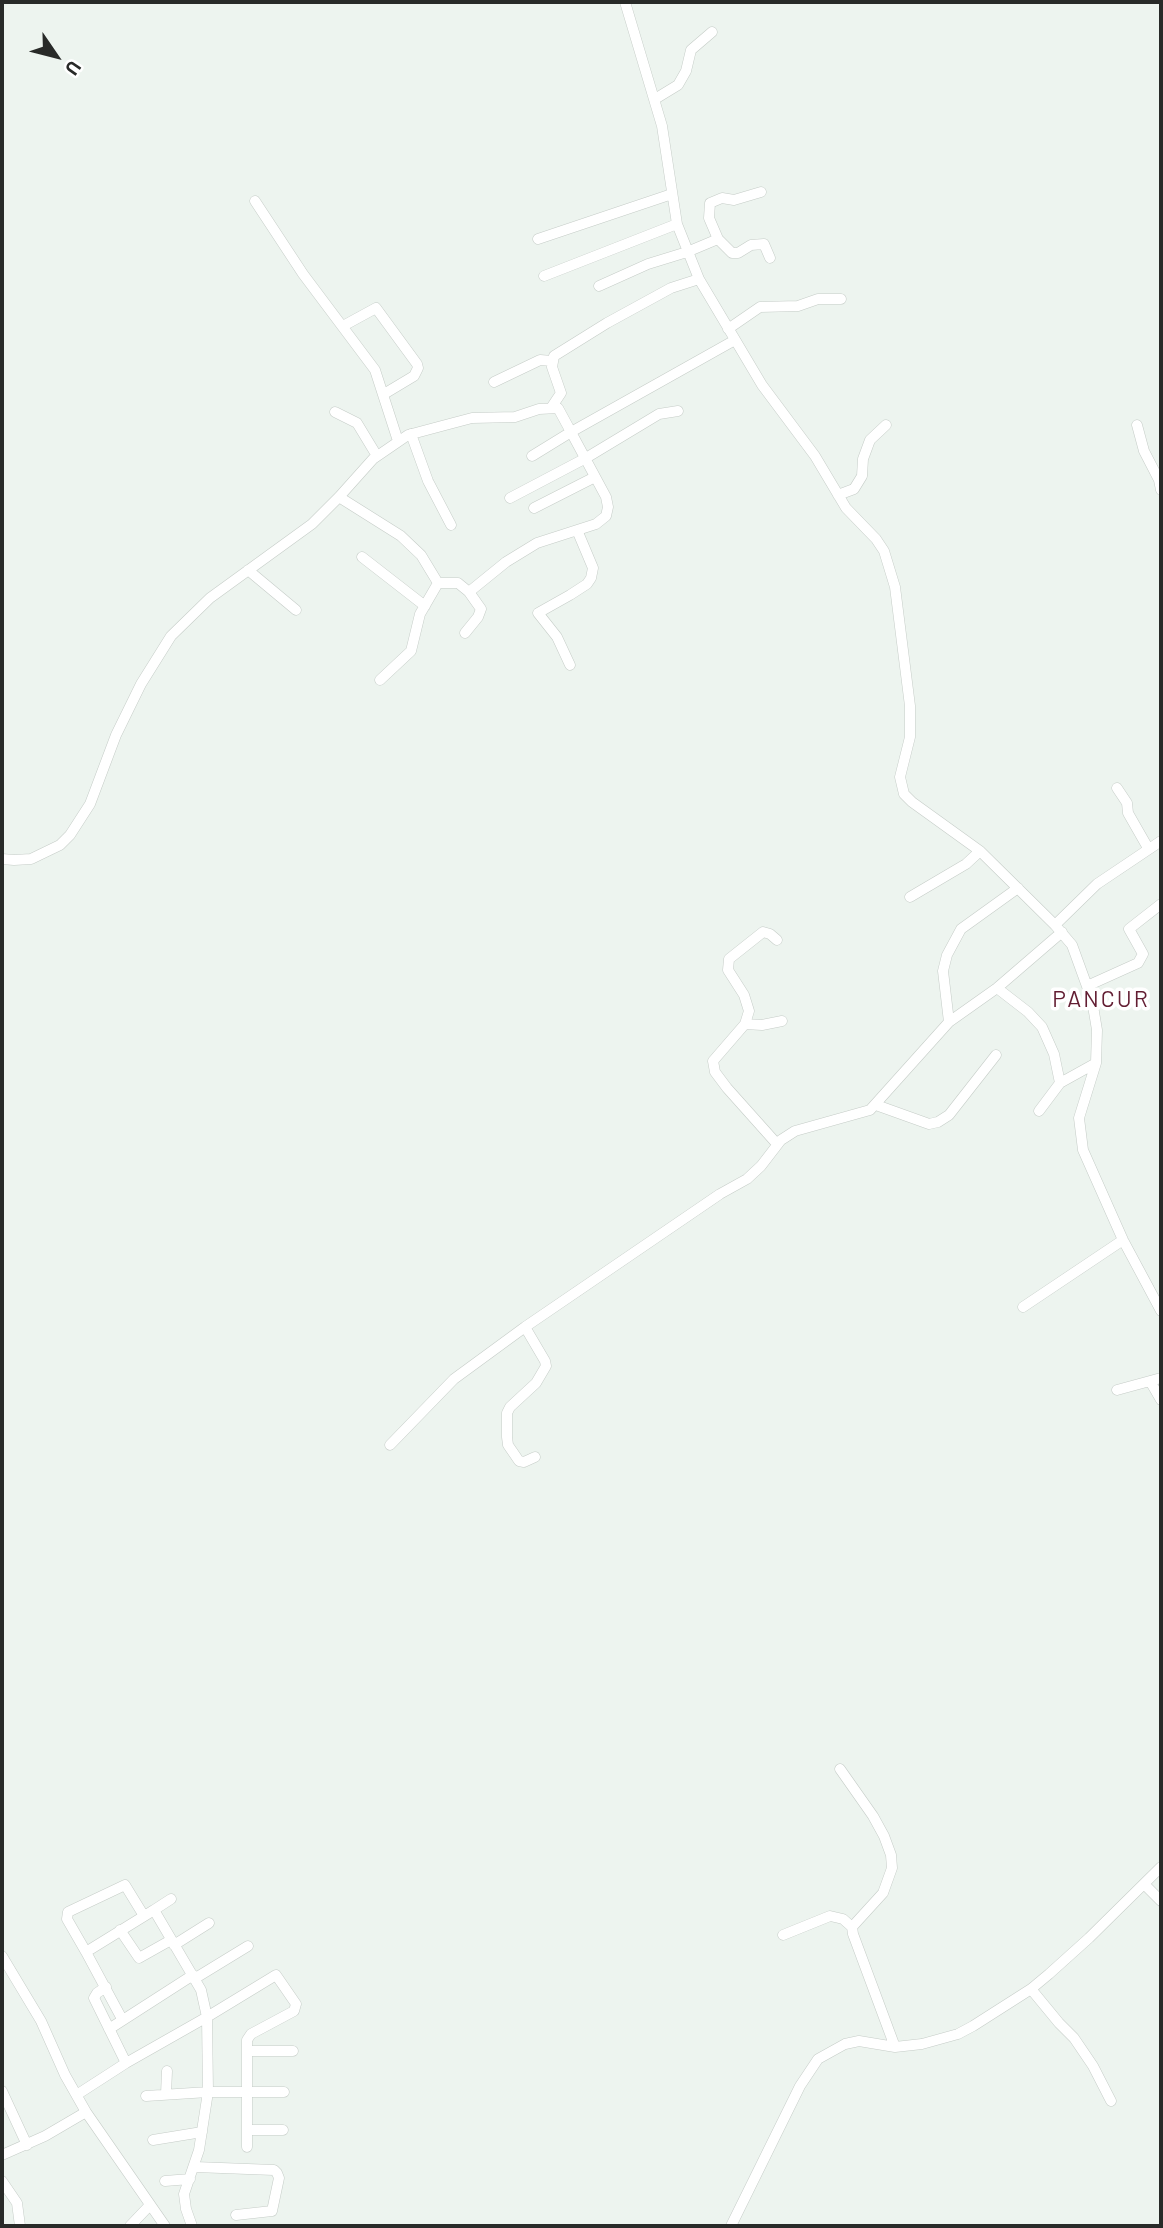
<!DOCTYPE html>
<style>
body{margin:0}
#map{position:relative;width:1163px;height:2228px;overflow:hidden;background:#edf4ef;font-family:Barlow,sans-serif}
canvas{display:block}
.frame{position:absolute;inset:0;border:4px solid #282a28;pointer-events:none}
.north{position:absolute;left:21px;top:21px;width:70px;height:70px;-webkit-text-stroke:5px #fff;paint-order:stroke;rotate:125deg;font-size:19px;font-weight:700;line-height:28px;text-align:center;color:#282a28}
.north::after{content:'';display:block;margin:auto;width:24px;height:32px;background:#282a28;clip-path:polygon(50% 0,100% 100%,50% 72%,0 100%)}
</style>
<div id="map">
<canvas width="1163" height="2228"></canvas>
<div class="frame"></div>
<div class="north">U</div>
</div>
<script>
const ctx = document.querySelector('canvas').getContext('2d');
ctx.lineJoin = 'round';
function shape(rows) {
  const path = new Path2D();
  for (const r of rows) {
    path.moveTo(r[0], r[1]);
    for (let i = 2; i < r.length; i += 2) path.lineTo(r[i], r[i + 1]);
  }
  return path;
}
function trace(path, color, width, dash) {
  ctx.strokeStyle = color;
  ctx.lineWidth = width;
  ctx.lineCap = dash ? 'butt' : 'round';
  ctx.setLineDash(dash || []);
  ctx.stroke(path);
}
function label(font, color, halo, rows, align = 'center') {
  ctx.font = font + ' Barlow,sans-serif';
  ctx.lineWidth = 7;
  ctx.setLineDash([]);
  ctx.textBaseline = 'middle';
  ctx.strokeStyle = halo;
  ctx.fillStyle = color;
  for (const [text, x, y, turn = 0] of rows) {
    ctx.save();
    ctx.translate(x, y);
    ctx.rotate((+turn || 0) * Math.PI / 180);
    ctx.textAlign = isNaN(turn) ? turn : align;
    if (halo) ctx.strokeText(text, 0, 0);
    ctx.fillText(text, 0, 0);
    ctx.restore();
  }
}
const street = shape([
 [625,2,662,126,677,224,699,279,762,385,815,456,846,508,876,539,884,551,895,587,910,706,910,737,900,777,904,794,912,802,980,851,1055,925,1072,945,1092,1000,1097,1030,1096,1063,1079,1118,1083,1150,1123,1240,1161,1311],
 [655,99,678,85,686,71,691,50,712,32],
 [255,201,303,274,375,370,398,441],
 [538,239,672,194],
 [718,239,709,218,710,203,722,198,734,200,761,192],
 [544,276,677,224],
 [599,286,648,264,687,252,718,239,732,253,738,253,751,245,764,244,770,258],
 [343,326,376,308,417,364,418,368,414,376,384,394],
 [728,329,760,307,798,306,818,299,841,299],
 [494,382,540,360,552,361],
 [551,408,561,393,552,367,554,356,607,323,671,288,699,279],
 [335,412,357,423,377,456],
 [1137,425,1144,451,1159,480,1161,490],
 [411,434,428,481,451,525],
 [838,495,854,489,862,476,863,459,870,440,886,425],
 [339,497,401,536,421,555,438,583],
 [510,498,586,458,659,414,678,411],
 [534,508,595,477],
 [362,557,425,606],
 [248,570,296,610],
 [465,633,478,617,481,609,469,592],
 [570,665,557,637,538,613,570,595,587,584,591,578,593,568,577,530],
 [380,680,411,651,420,614,438,583,458,583,469,592,506,562,537,543,596,524,606,516,608,507,606,497,571,432,735,340],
 [1117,788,1127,803,1128,813,1148,848],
 [2,859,14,860,31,859,60,845,70,835,90,804,116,735,141,684,171,636,210,598,312,524,339,497,373,459,408,435,453,423,472,418,515,417,539,409,558,408,571,432,532,456],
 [910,897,966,864,980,851],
 [1055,925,1097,884,1161,841],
 [777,940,770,934,763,932,729,959,728,970,744,995,749,1011,745,1024,713,1061,715,1072,727,1088,777,1144],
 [1087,986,1138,963,1143,954,1129,929,1161,904],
 [997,988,1028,1012,1042,1027,1054,1054,1060,1083],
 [949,1022,943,971,947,955,961,929,1018,888],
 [745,1024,762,1025,782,1021],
 [876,1105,929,1124,938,1122,949,1115,996,1055],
 [1039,1111,1060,1083,1096,1063],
 [1023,1307,1123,1240],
 [525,1327,545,1361,546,1366,536,1383,510,1407,507,1413,507,1437,508,1445,519,1461,524,1462,535,1457],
 [1161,1378,1150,1381,1161,1400],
 [1117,1390,1150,1381],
 [390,1445,454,1379,525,1327,720,1194,747,1179,761,1166,781,1140,795,1131,870,1110,949,1022,997,988,1062,932],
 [840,1769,873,1816,884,1836,891,1855,892,1868,883,1893,852,1927,853,1934,895,2047],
 [1145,1885,1161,1901],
 [154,1910,171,1899],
 [120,1930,139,1958,171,1940],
 [783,1935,830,1916,843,1919,852,1927],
 [174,1945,209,1923],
 [86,1952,67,1919,68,1912,125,1885,144,1916],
 [2,1956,41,2021,65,2075,86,2112,45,2136,2,2155],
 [194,1979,248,1946],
 [106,1987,97,1993,94,1998,126,2063],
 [1031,1989,1059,2023,1074,2038,1093,2066,1111,2101],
 [109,2029,193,1975],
 [248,2051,293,2051],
 [2,2091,27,2145],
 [78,2094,126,2063,207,2017,201,1990,154,1910,86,1952,122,2019],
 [166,2094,167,2071],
 [146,2096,208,2092,284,2092],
 [86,2112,165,2226],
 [247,2130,283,2130],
 [153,2140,202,2132],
 [195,2167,274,2170,277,2173,279,2178,272,2211,236,2215],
 [2,2181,17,2203,20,2226],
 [165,2181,190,2179],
 [130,2226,150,2205],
 [192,2226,186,2209,184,2194,199,2150,208,2092,207,2017,276,1975,296,2004,294,2011,251,2034,247,2040,247,2147],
 [731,2226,800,2086,818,2059,845,2044,859,2041,895,2047,922,2044,958,2034,973,2026,1031,1989,1049,1974,1089,1938,1161,1867]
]);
const quarterNames = [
 ["PANCUR",1101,999]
];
trace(street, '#c5ccc7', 11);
trace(street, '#fff', 10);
ctx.letterSpacing = '2px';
label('23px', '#621d32', '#fff', quarterNames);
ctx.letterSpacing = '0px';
</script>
